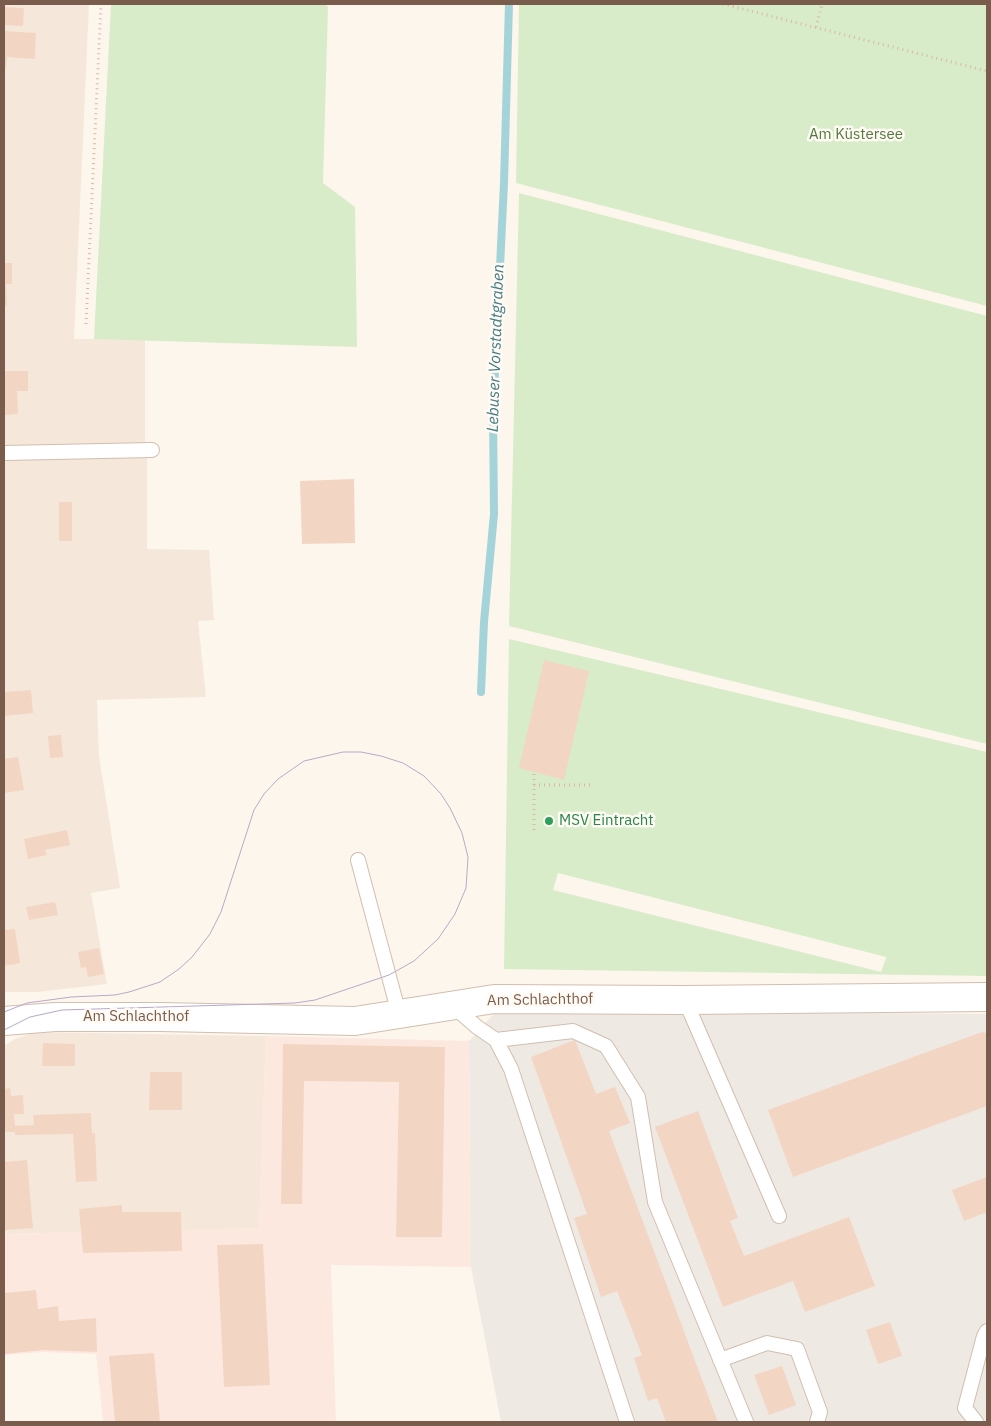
<!DOCTYPE html>
<meta charset="utf-8">
<style>
body{margin:0}
#map{position:relative;width:991px;height:1426px;overflow:hidden;background:#fdf6ec;font-family:"IBM Plex Sans",sans-serif}
canvas{display:block}
.frame{position:absolute;inset:0;border:5px solid #7a5c4d;pointer-events:none}
</style>
<div id="map">
<canvas width="991" height="1426"></canvas>
<div class="frame"></div>
</div>
<script>
const ctx = document.querySelector('canvas').getContext('2d');
ctx.lineJoin = 'round';
function fillPath(path, color) {
  ctx.fillStyle = color;
  ctx.fill(path, 'evenodd');
}
function shape(rows) {
  const path = new Path2D();
  for (const r of rows) {
    path.moveTo(r[0], r[1]);
    for (let i = 2; i < r.length; i += 2) path.lineTo(r[i], r[i + 1]);
  }
  return path;
}
function trace(path, color, width, dash) {
  ctx.strokeStyle = color;
  ctx.lineWidth = width;
  ctx.lineCap = dash ? 'butt' : 'round';
  ctx.setLineDash(dash || []);
  ctx.stroke(path);
}
function label(font, color, halo, rows, align = 'center') {
  ctx.font = font + ' "IBM Plex Sans",sans-serif';
  ctx.lineWidth = 5;
  ctx.setLineDash([]);
  ctx.textBaseline = 'middle';
  ctx.strokeStyle = halo;
  ctx.fillStyle = color;
  for (const [text, x, y, turn = 0] of rows) {
    ctx.save();
    ctx.translate(x, y);
    ctx.rotate((+turn || 0) * Math.PI / 180);
    ctx.textAlign = isNaN(turn) ? turn : align;
    if (halo) ctx.strokeText(text, 0, 0);
    ctx.fillText(text, 0, 0);
    ctx.restore();
  }
}
const residential = shape([
 [4,4,89,4,74,339,145,339,145,443,4,446],
 [147,457,147,549,209,550,214,620,198,621,206,697,97,700,99,756,120,888,91,893,107,984,37,992,4,992,4,460],
 [35,1032,266,1036,259,1229,4,1234,4,1046,15,1039]
]);
const commercial = shape([
 [266,1036,469,1041,471,1267,331,1265,336,1422,103,1422,96,1354,42,1352,4,1355,4,1234,259,1228]
]);
const industrial = shape([
 [497,1010,987,1014,987,1422,501,1422,471,1267,469,1041]
]);
const green = shape([
 [111,4,326,4,328,7,323,183,355,207,357,347,94,339],
 [519,4,987,4,987,306,516,183],
 [519,193,987,316,987,744,509,626],
 [509,639,987,752,987,976,504,969],
 [558,873,886,957,886,958,881,972,553,890]
]);
const stream = shape([
 [481,692,484,622,494,514,493,413,504,183,509,4]
]);
const building = shape([
 [4,7,24,8,23,26,4,25],
 [4,31,36,33,35,59,7,57,6,69,4,68],
 [4,263,12,263,12,284,6,284,7,306,4,306],
 [4,371,28,371,28,391,17,391,18,414,4,415],
 [354,479,355,543,302,544,300,481],
 [59,502,72,502,72,541,59,541],
 [544,660,589,671,564,780,519,768],
 [31,690,33,713,4,716,4,692],
 [61,735,63,757,50,758,48,736],
 [18,757,24,790,4,793,4,759],
 [67,830,70,845,45,850,47,855,28,859,24,839],
 [55,902,58,915,29,920,26,907],
 [15,929,20,963,4,966,4,930],
 [99,948,104,974,88,977,86,967,81,968,78,952],
 [982,1032,987,1033,987,1106,793,1177,768,1110],
 [575,1040,596,1094,615,1087,630,1123,609,1131,718,1422,666,1422,657,1398,648,1401,634,1358,642,1355,617,1291,601,1297,574,1218,587,1214,531,1057],
 [43,1043,75,1044,75,1066,42,1066],
 [283,1044,445,1047,442,1237,396,1237,399,1082,304,1081,302,1204,281,1204],
 [150,1072,182,1072,182,1110,149,1110],
 [10,1088,11,1096,23,1095,24,1114,14,1114,15,1126,34,1125,33,1115,91,1113,92,1133,95,1133,97,1181,76,1182,73,1134,15,1135,15,1132,4,1132,4,1089],
 [698,1111,738,1218,730,1221,744,1256,849,1217,875,1286,805,1312,793,1281,723,1307,655,1127],
 [27,1160,33,1228,4,1230,4,1162],
 [987,1177,987,1212,964,1221,952,1190],
 [122,1205,122,1212,181,1212,182,1251,83,1253,79,1209],
 [263,1244,270,1385,224,1387,217,1245],
 [36,1290,38,1309,58,1306,59,1321,96,1318,97,1352,43,1350,5,1354,4,1293],
 [890,1322,902,1356,878,1364,866,1330],
 [154,1353,160,1422,115,1422,109,1356],
 [782,1366,796,1405,769,1415,754,1375]
]);
const path = shape([
 [723,4,987,71],
 [816,27,822,4],
 [86,324,101,4],
 [534,785,593,785],
 [534,830,534,772]
]);
const service = shape([
 [4,453,152,450],
 [358,860,399,1014],
 [685,1000,779,1216],
 [453,1006,477,1027,496,1040,511,1069,627,1422],
 [496,1040,573,1031,606,1046,638,1097,655,1202,746,1422],
 [720,1360,767,1343,797,1349,820,1412,817,1422],
 [976,1422,965,1408,984,1336,987,1331]
]);
const minor = shape([
 [4,1021,55,1017,161,1017,355,1021,494,999,685,1000,987,997]
]);
const tram = shape([
 [4,1012,27,1003,71,997,115,995,129,992,160,982,179,969,192,957,210,934,221,912,254,810,264,794,278,779,304,761,343,752,361,752,381,756,403,763,424,776,441,794,450,808,462,833,468,857,466,888,455,914,438,939,414,961,389,975,315,1000,295,1003,62,1010,30,1017,4,1030]
]);
const markers = [
 [549,821,5,"#2e9e5b"]
];
const parkNames = [
 ["Am Küstersee",856,135]
];
const leisureNames = [
 ["MSV Eintracht",559,821]
];
const streetNames = [
 ["Am Schlachthof",540,1000,-1],
 ["Am Schlachthof",136,1017]
];
const waterNames = [
 ["Lebuser Vorstadtgraben",496,348,-88]
];
fillPath(residential, '#f5e8da');
fillPath(commercial, '#fde8e0');
fillPath(industrial, '#efe9e4');
fillPath(green, '#d8ecc9');
trace(stream, '#a5d3da', 8);
fillPath(building, '#f3d5c3');
trace(service, '#d1beb0', 16);
trace(minor, '#d1beb0', 30);
trace(path, '#d9b8a5', 3, [1, 4]);
trace(service, '#fff', 14);
trace(minor, '#fff', 28);
trace(tram, '#b9a8c9', 1);
for (const [x, y, r, color] of markers) {
  const dot = new Path2D();
  dot.arc(x, y, r, 0, 2 * Math.PI);
  ctx.fillStyle = color;
  ctx.fill(dot);
  trace(dot, '#fffaf3', 2);
}
label('15px', '#537a41', '#fffaf3', parkNames);
label('15px', '#27864d', '#fffaf3', leisureNames, 'left');
label('15px', '#7a5c4d', '#fffaf3', streetNames);
label('italic 16px', '#437c86', '#fffaf3', waterNames);
</script>
